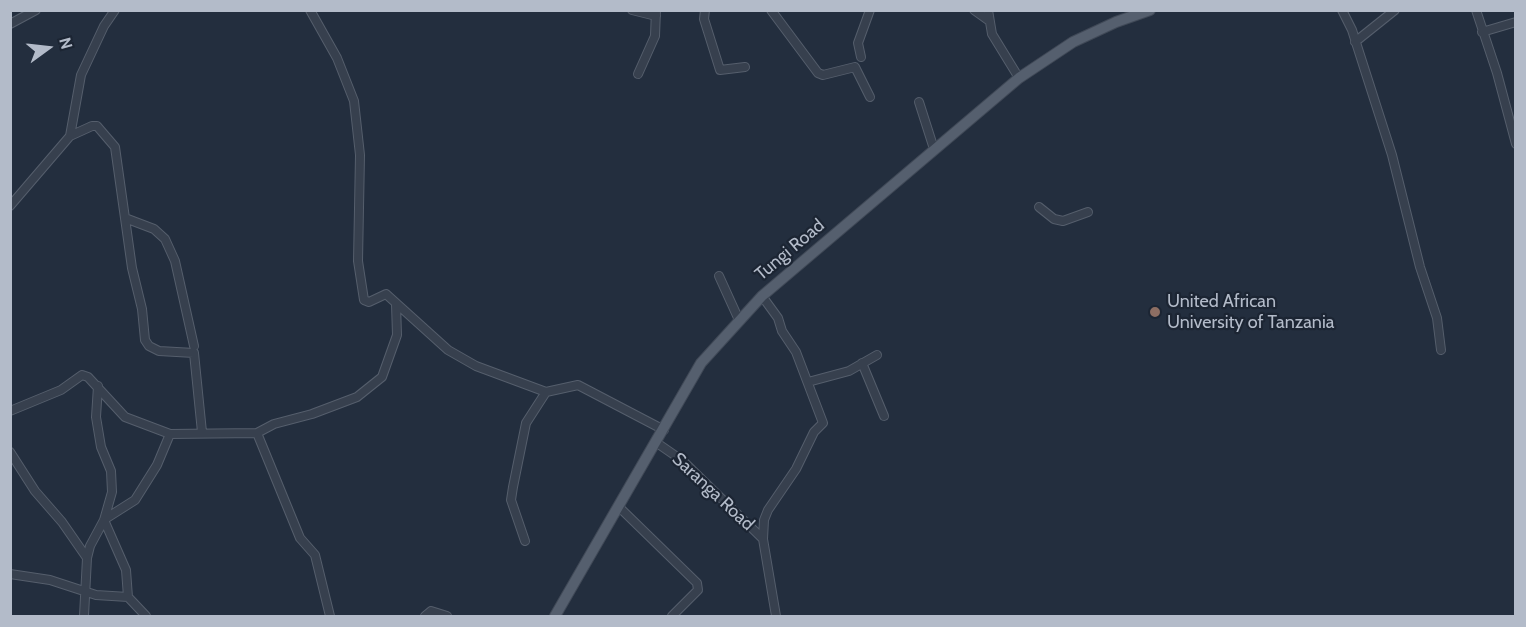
<!DOCTYPE html>
<style>
body{margin:0}
#map{position:relative;width:1526px;height:627px;overflow:hidden;background:#232e3e;font-family:Cabin,sans-serif}
canvas{display:block}
.frame{position:absolute;inset:0;border:12px solid #b3bbc9;pointer-events:none}
.north{position:absolute;left:18px;top:18px;width:60px;height:60px;-webkit-text-stroke:4px #1c2533;paint-order:stroke;rotate:75deg;font-size:16px;font-weight:700;line-height:24px;text-align:center;color:#b3bbc9}
.north::after{content:'';display:block;margin:auto;width:21px;height:27px;background:#b3bbc9;clip-path:polygon(50% 0,100% 100%,50% 72%,0 100%)}
</style>
<div id="map">
<canvas width="1526" height="627"></canvas>
<div class="frame"></div>
<div class="north">N</div>
</div>
<script>
const ctx = document.querySelector('canvas').getContext('2d');
ctx.lineJoin = 'round';
function shape(rows) {
  const path = new Path2D();
  for (const r of rows) {
    path.moveTo(r[0], r[1]);
    for (let i = 2; i < r.length; i += 2) path.lineTo(r[i], r[i + 1]);
  }
  return path;
}
function trace(path, color, width, dash) {
  ctx.strokeStyle = color;
  ctx.lineWidth = width;
  ctx.lineCap = dash ? 'butt' : 'round';
  ctx.setLineDash(dash || []);
  ctx.stroke(path);
}
function label(font, color, halo, rows, align = 'center') {
  ctx.font = font + ' Cabin,sans-serif';
  ctx.lineWidth = 4.5;
  ctx.setLineDash([]);
  ctx.textBaseline = 'middle';
  ctx.strokeStyle = halo;
  ctx.fillStyle = color;
  for (const [text, x, y, turn = 0] of rows) {
    ctx.save();
    ctx.translate(x, y);
    ctx.rotate((+turn || 0) * Math.PI / 180);
    ctx.textAlign = isNaN(turn) ? turn : align;
    if (halo) ctx.strokeText(text, 0, 0);
    ctx.fillText(text, 0, 0);
    ctx.restore();
  }
}
const minor = shape([
 [310,10,337,58,354,101,360,155,358,261,364,300,369,302,386,294,448,350,476,366,546,392],
 [632,10,656,16],
 [705,10,704,19,720,70,745,67],
 [771,10,818,73,823,75,855,67,870,97],
 [974,10,988,20],
 [988,10,992,34,1019,78],
 [1342,10,1352,30,1392,155,1420,267,1437,318,1441,350],
 [1476,10,1497,73,1516,144],
 [10,24,36,10],
 [1482,32,1516,22],
 [1355,42,1395,10],
 [861,57,858,43,870,10],
 [638,74,655,36,656,10],
 [919,102,934,149],
 [70,136,92,126,97,126,115,147,132,268,142,309,145,340,149,346,159,351,194,353,202,432],
 [10,206,70,136,81,75,104,26,115,10],
 [1039,207,1054,219,1063,221,1088,212],
 [125,218,154,229,165,239,175,261,194,346],
 [719,276,739,320],
 [762,296,778,318,782,331,796,352,823,423,814,432,796,469,768,510,764,520,763,539],
 [862,363,884,416],
 [808,382,849,371,877,355],
 [10,411,61,390,82,375,88,377,125,417,170,434],
 [257,433,274,424,312,414,357,397,382,377,397,335,396,304],
 [657,443,683,461,763,539,776,616],
 [10,452,35,491,62,522,87,558],
 [619,507,697,583,698,590,672,616],
 [105,519,135,500,157,465,170,434,257,433,300,538,315,555,330,616],
 [104,520,126,570,128,597,146,616],
 [525,541,511,500,513,487,526,423,546,392,578,385,664,430],
 [10,574,50,580,96,595,128,597],
 [84,616,87,558,90,546,104,520,112,492,111,471,101,447,96,417,98,386],
 [425,616,431,611,447,616]
]);
const major = shape([
 [555,616,701,363,762,296,1019,78,1073,42,1116,22,1150,10]
]);
const markers = [
 [1155,312,6,"#8d6e63"]
];
const streetNames = [
 ["Tungi Road",790,250,-40],
 ["Saranga Road",713,492,43]
];
const poiNames = [
 ["United African",1167,302],
 ["University of Tanzania",1167,323]
];
trace(minor, '#555e6c', 10);
trace(major, '#404957', 12);
trace(minor, '#37404e', 8);
trace(major, '#555f6e', 10);
for (const [x, y, r, color] of markers) {
  const dot = new Path2D();
  dot.arc(x, y, r, 0, 2 * Math.PI);
  ctx.fillStyle = color;
  ctx.fill(dot);
  trace(dot, '#1c2533', 2);
}
label('18px', '#b3bbc9', '#1c2533', streetNames);
label('18px', '#b3bbc9', '#1c2533', poiNames, 'left');
</script>
